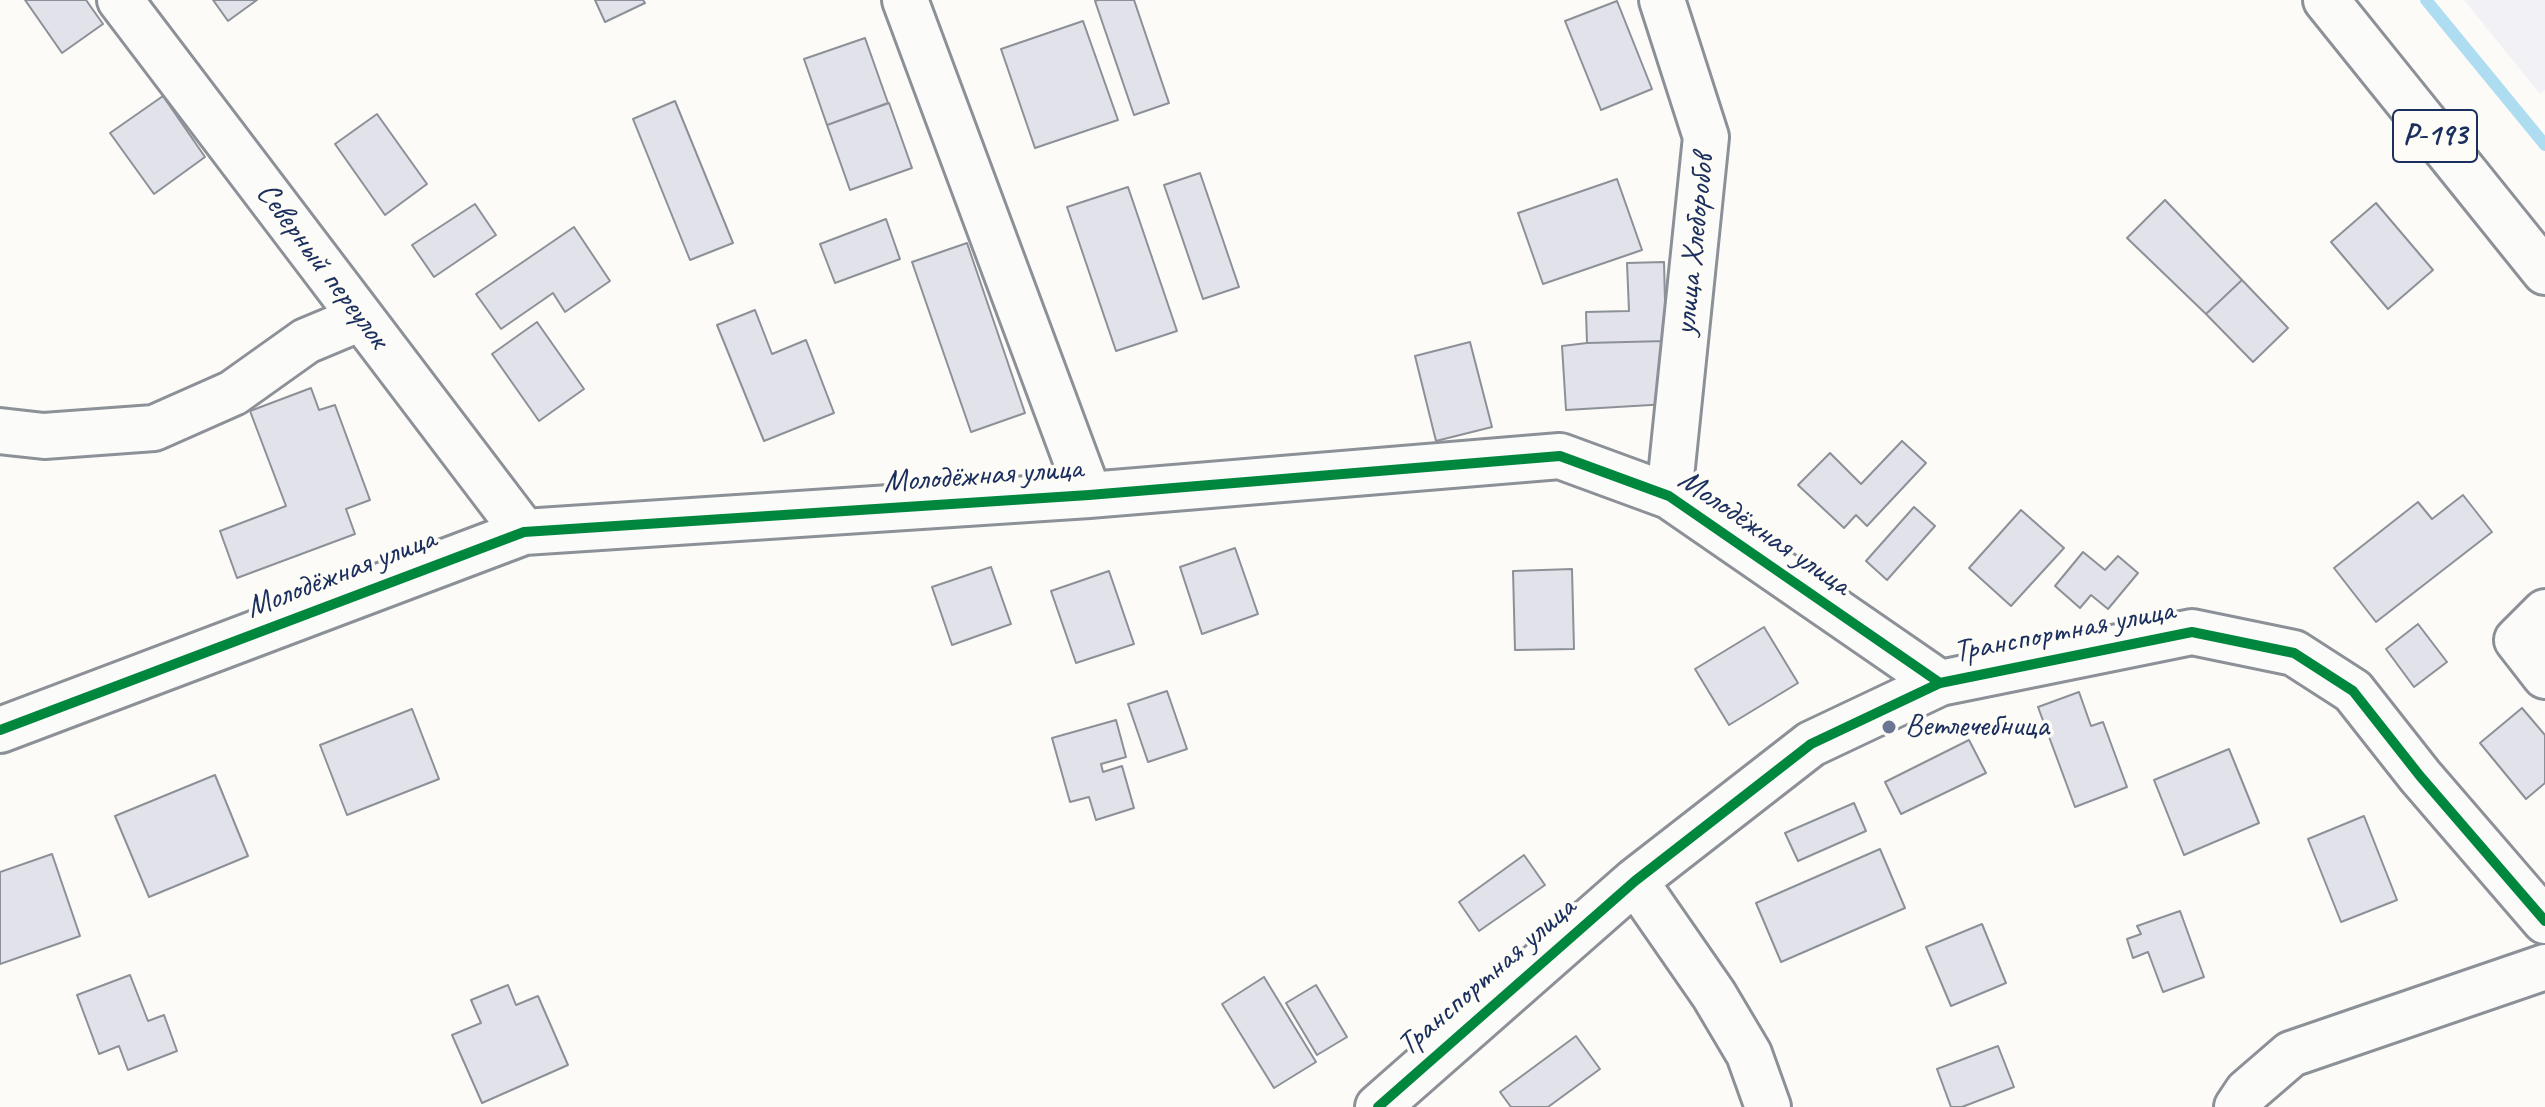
<!DOCTYPE html>
<meta charset="utf-8">
<style>
body{margin:0}
canvas{display:block;background:#fcfbf8}
</style>
<canvas width="2545" height="1107"></canvas>
<script>
const ctx = document.querySelector('canvas').getContext('2d');
ctx.lineJoin = 'round';
function fillPath(path, color) {
  ctx.fillStyle = color;
  ctx.fill(path, 'evenodd');
}
function shape(rows) {
  const path = new Path2D();
  for (const r of rows) {
    path.moveTo(r[0], r[1]);
    for (let i = 2; i < r.length; i += 2) path.lineTo(r[i], r[i + 1]);
  }
  return path;
}
function trace(path, color, width, dash) {
  ctx.strokeStyle = color;
  ctx.lineWidth = width;
  ctx.lineCap = dash ? 'butt' : 'round';
  ctx.setLineDash(dash || []);
  ctx.stroke(path);
}
function label(font, color, halo, rows, align = 'center') {
  ctx.font = font + ' Caveat,sans-serif';
  ctx.lineWidth = 7;
  ctx.setLineDash([]);
  ctx.textBaseline = 'middle';
  ctx.strokeStyle = halo;
  ctx.fillStyle = color;
  for (const [text, x, y, turn = 0] of rows) {
    ctx.save();
    ctx.translate(x, y);
    ctx.rotate((+turn || 0) * Math.PI / 180);
    ctx.textAlign = isNaN(turn) ? turn : align;
    if (halo) ctx.strokeText(text, 0, 0);
    ctx.fillText(text, 0, 0);
    ctx.restore();
  }
}
const built = shape([
 [2464,0,2545,0,2545,90,2540,94]
]);
const stream = shape([
 [2426,0,2545,145]
]);
const building = shape([
 [25,0,86,0,103,24,62,53,25,0],
 [213,0,257,0,228,21,213,0],
 [595,0,643,0,645,3,605,22,595,0],
 [1098,0,1134,0,1169,103,1134,115,1095,1,1098,0],
 [1617,1,1652,89,1601,110,1565,21,1617,1],
 [1083,21,1118,120,1035,148,1001,49,1083,21],
 [865,38,888,103,827,125,804,59,865,38],
 [163,96,205,157,154,194,110,133,163,96],
 [675,101,733,243,690,260,633,119,675,101],
 [889,103,912,168,850,190,827,125,889,103],
 [377,114,427,184,385,215,335,144,377,114],
 [1200,173,1239,287,1203,299,1164,185,1200,173],
 [1617,179,1642,250,1543,284,1518,213,1617,179],
 [1128,187,1177,331,1116,351,1067,207,1128,187],
 [2165,200,2242,280,2206,314,2127,238,2165,200],
 [2376,203,2433,270,2388,309,2331,242,2376,203],
 [475,204,496,235,434,277,412,245,475,204],
 [886,219,900,259,835,283,820,244,886,219],
 [574,227,610,281,565,312,553,293,501,329,476,294,574,227],
 [967,243,1025,413,971,432,912,262,967,243],
 [1664,262,1666,341,1587,343,1586,312,1629,311,1627,263,1664,262],
 [2242,280,2288,328,2253,362,2206,314,2242,280],
 [755,310,772,354,806,340,834,413,764,441,717,325,755,310],
 [537,322,584,389,539,421,492,354,537,322],
 [1666,341,1668,404,1566,410,1562,346,1587,343,1666,341],
 [1470,342,1492,427,1436,441,1415,356,1470,342],
 [311,388,319,410,335,405,370,500,346,509,355,534,237,578,220,531,286,506,250,411,311,388],
 [1902,441,1926,463,1867,526,1856,515,1844,528,1798,485,1830,453,1861,484,1902,441],
 [2463,495,2492,532,2376,622,2334,568,2418,502,2432,519,2463,495],
 [1914,507,1935,526,1887,580,1866,561,1914,507],
 [2021,510,2064,548,2011,606,1969,568,2021,510],
 [1235,548,1258,614,1202,634,1180,567,1235,548],
 [2083,552,2105,570,2118,556,2138,573,2108,609,2091,595,2080,608,2055,586,2083,552],
 [991,567,1011,624,952,645,932,587,991,567],
 [1572,569,1574,649,1515,650,1513,571,1572,569],
 [1109,571,1134,644,1076,663,1051,591,1109,571],
 [2418,624,2447,662,2414,687,2386,649,2418,624],
 [1764,627,1798,683,1729,725,1695,669,1764,627],
 [1167,691,1187,749,1148,762,1128,704,1167,691],
 [2079,692,2091,726,2103,722,2127,787,2075,807,2038,707,2079,692],
 [2522,708,2545,735,2545,783,2526,799,2480,743,2522,708],
 [412,709,439,779,347,815,320,745,412,709],
 [1116,720,1126,757,1101,764,1103,772,1122,766,1134,808,1096,820,1089,797,1070,802,1052,738,1116,720],
 [1969,740,1986,773,1901,814,1885,782,1969,740],
 [2229,749,2259,823,2184,855,2154,780,2229,749],
 [215,775,248,856,149,897,115,816,215,775],
 [1854,803,1866,831,1798,861,1785,833,1854,803],
 [2364,816,2397,900,2341,922,2308,839,2364,816],
 [1880,849,1905,908,1781,962,1756,903,1880,849],
 [52,854,80,936,0,964,0,872,52,854],
 [1524,855,1545,885,1479,931,1459,902,1524,855],
 [2180,911,2204,977,2163,992,2148,952,2133,958,2127,939,2141,934,2137,926,2180,911],
 [1982,924,2006,983,1951,1006,1926,947,1982,924],
 [130,975,148,1021,164,1015,177,1051,128,1070,119,1046,99,1054,77,995,130,975],
 [1264,977,1316,1062,1274,1088,1222,1004,1264,977],
 [508,985,516,1005,538,996,568,1065,482,1103,452,1035,481,1023,471,1000,508,985],
 [1316,985,1347,1037,1317,1055,1286,1003,1316,985],
 [1576,1036,1600,1069,1548,1107,1511,1107,1500,1092,1576,1036],
 [1998,1046,2014,1087,1962,1107,1951,1107,1937,1069,1998,1046]
]);
const minor = shape([
 [120,0,524,532],
 [905,0,1089,495],
 [1662,0,1706,137,1669,496],
 [0,431,44,436,154,428,233,393,306,341,361,318],
 [2545,612,2517,640,2545,676],
 [0,730,524,532,1089,495,1560,456,1669,496,1940,683],
 [1635,881,1714,995,1749,1054,1768,1107],
 [1378,1107,1635,881,1811,744,1940,683,2192,632,2294,653,2353,691,2420,776,2545,921],
 [2237,1107,2247,1092,2291,1054,2545,967]
]);
const highway = shape([
 [2326,0,2545,272]
]);
const cycleway = shape([
 [0,730,524,532,1089,495,1560,456,1669,496,1940,683],
 [1378,1107,1635,881,1811,744,1940,683,2192,632,2294,653,2353,691,2420,776,2545,921]
]);
const markers = [
 [1889,727,8,"#6a7694"]
];
const shields = [
 [2435,136,84]
];
const shieldNames = [
 ["Р-193",2435,136]
];
const streetNames = [
 ["улица Хлеборобов",1695,245,-84],
 ["Северный переулок",322,266,53],
 ["Молодёжная улица",983,476,-4],
 ["Молодёжная улица",1764,533,34],
 ["Молодёжная улица",341,574,-21],
 ["Транспортная улица",2064,632,-11],
 ["Транспортная улица",1487,977,-41]
];
const poiNames = [
 ["Ветлечебница",1905,727]
];
fillPath(built, '#f2f1f6');
trace(stream, '#aeddf1', 12);
fillPath(building, '#e1e2ea');
trace(building, '#8c9097', 2);
trace(minor, '#8c9097', 50);
trace(highway, '#8c9097', 50);
trace(minor, '#fbfbf9', 44);
trace(highway, '#fbfbf9', 44);
trace(cycleway, '#00873e', 10);
for (const [x, y, r, color] of markers) {
  const dot = new Path2D();
  dot.arc(x, y, r, 0, 2 * Math.PI);
  ctx.fillStyle = color;
  ctx.fill(dot);
  trace(dot, '#fdfcf7', 3);
}
for (const [x, y, w] of shields) {
  const box = new Path2D();
  box.roundRect(x - w / 2, y - 26, w, 52, 6);
  ctx.fillStyle = '#fdfcf7';
  ctx.fill(box);
  trace(box, '#1b2f5e', 2);
}
label('bold 30px', '#1b2f5e', null, shieldNames);
label('32px', '#1b2f5e', '#fdfcf7', streetNames);
label('32px', '#1b2f5e', '#fdfcf7', poiNames, 'left');
</script>
